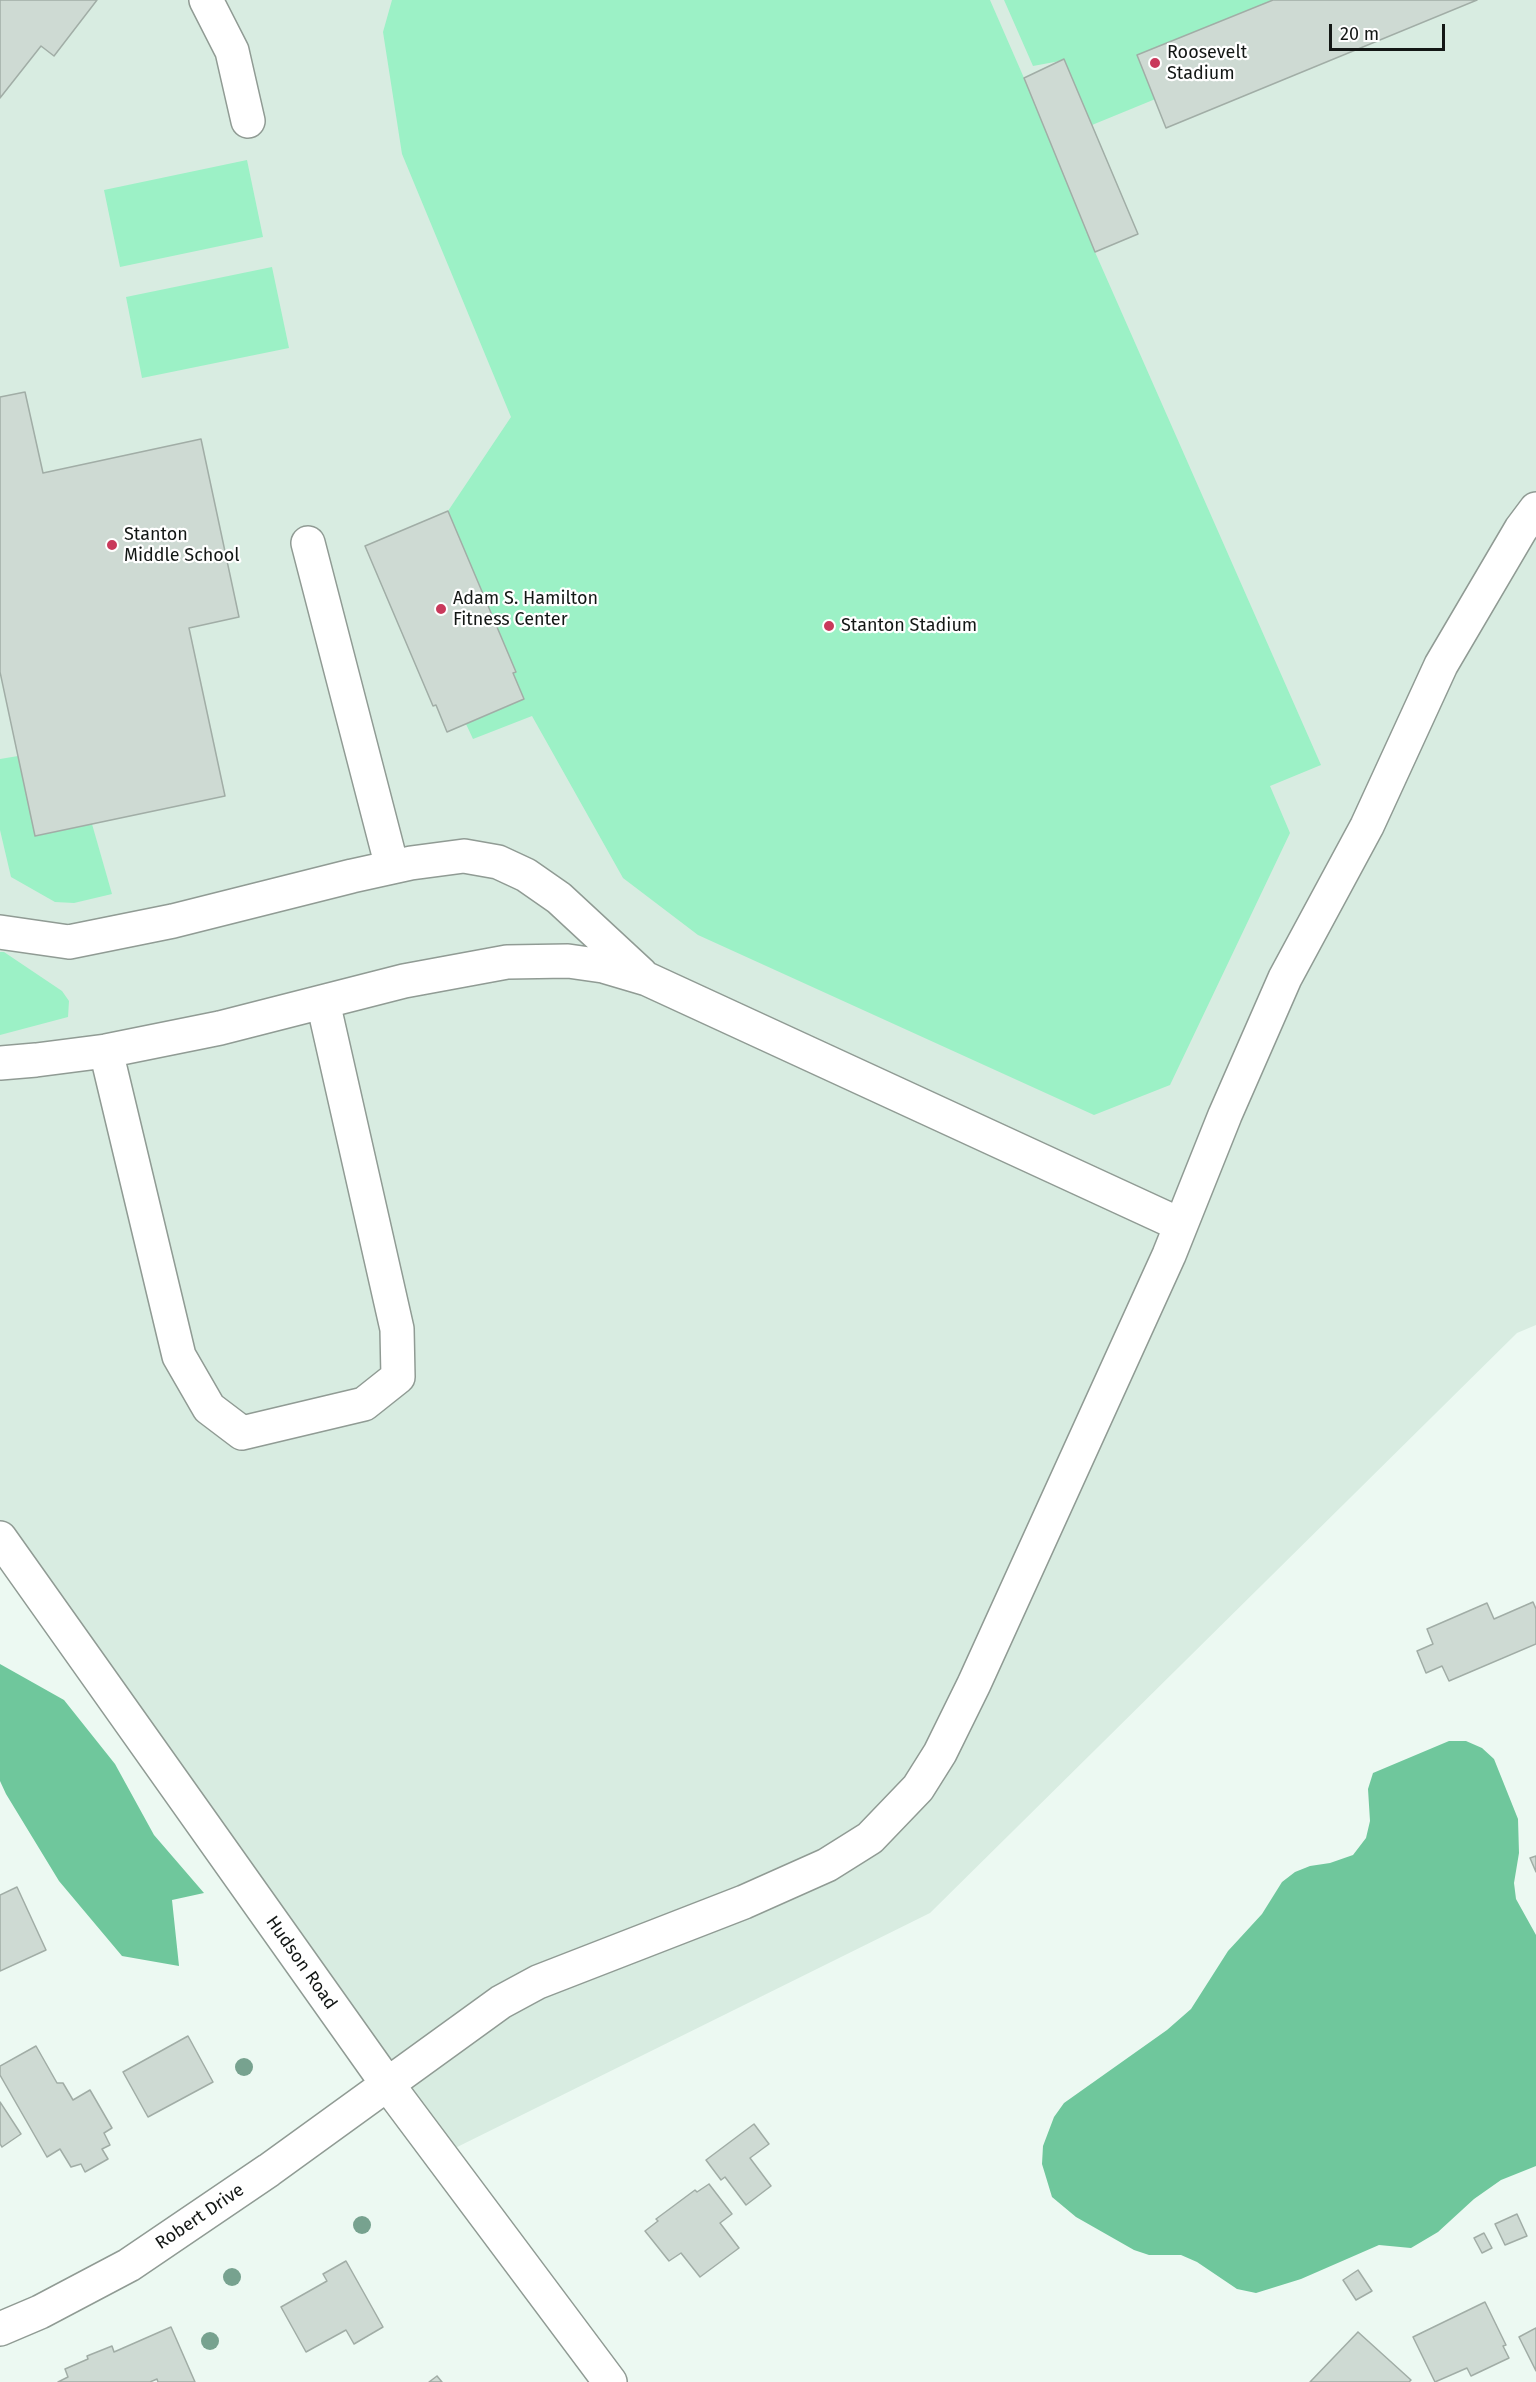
<!DOCTYPE html>
<style>
body{margin:0}
#map{position:relative;width:1536px;height:2382px;overflow:hidden;background:#ecf9f2;font-family:"Fira Sans",sans-serif}
canvas{display:block}
.scale{position:absolute;left:1329px;top:24px;width:116px;height:27px;box-sizing:border-box;border:3px solid #131715;border-top:0;padding-left:8px;font-size:18px;line-height:21px;white-space:nowrap;color:#131715;-webkit-text-stroke:4px #fff;paint-order:stroke}
</style>
<div id="map">
<canvas width="1536" height="2382"></canvas>
<div class="scale">20 m</div>
</div>
<script>
const ctx = document.querySelector('canvas').getContext('2d');
ctx.lineJoin = 'round';
function fillPath(path, color) {
  ctx.fillStyle = color;
  ctx.fill(path, 'evenodd');
}
function shape(rows) {
  const path = new Path2D();
  for (const r of rows) {
    path.moveTo(r[0], r[1]);
    for (let i = 2; i < r.length; i += 2) path.lineTo(r[i], r[i + 1]);
  }
  return path;
}
function trace(path, color, width, dash) {
  ctx.strokeStyle = color;
  ctx.lineWidth = width;
  ctx.lineCap = dash ? 'butt' : 'round';
  ctx.setLineDash(dash || []);
  ctx.stroke(path);
}
function label(font, color, halo, rows, align = 'center') {
  ctx.font = font + ' "Fira Sans",sans-serif';
  ctx.lineWidth = 4.5;
  ctx.setLineDash([]);
  ctx.textBaseline = 'middle';
  ctx.strokeStyle = halo;
  ctx.fillStyle = color;
  for (const [text, x, y, turn = 0] of rows) {
    ctx.save();
    ctx.translate(x, y);
    ctx.rotate((+turn || 0) * Math.PI / 180);
    ctx.textAlign = isNaN(turn) ? turn : align;
    if (halo) ctx.strokeText(text, 0, 0);
    ctx.fillText(text, 0, 0);
    ctx.restore();
  }
}
const built = shape([
 [0,0,1536,0,1536,1325,1517,1333,930,1913,441,2155,0,1538]
]);
const green = shape([
 [392,0,990,0,1024,78,1060,61,1033,66,1004,0,1397,0,1092,125,1138,234,1095,252,1321,765,1270,786,1290,833,1170,1085,1094,1115,698,935,623,878,532,716,473,739,466,724,447,732,436,705,433,706,365,546,448,511,511,417,402,154,383,32],
 [247,160,263,237,120,267,104,190],
 [272,267,289,348,142,378,126,297],
 [18,756,36,836,92,824,112,894,74,903,55,902,11,877,0,830,0,759],
 [0,952,4,952,62,991,69,1001,68,1017,0,1035]
]);
const forest = shape([
 [0,1664,64,1700,115,1764,154,1835,204,1893,172,1900,179,1966,122,1956,59,1881,6,1794,0,1781],
 [1449,1741,1466,1741,1482,1748,1494,1759,1518,1819,1519,1853,1514,1883,1516,1899,1536,1935,1536,2166,1501,2180,1474,2199,1438,2232,1411,2248,1379,2245,1301,2279,1256,2293,1237,2289,1197,2262,1181,2255,1149,2255,1134,2250,1076,2217,1052,2197,1042,2164,1043,2146,1054,2117,1064,2103,1167,2030,1191,2009,1228,1951,1262,1914,1282,1882,1295,1872,1310,1866,1330,1863,1353,1855,1366,1838,1370,1821,1368,1789,1373,1773]
]);
const building = shape([
 [0,0,97,0,54,56,41,46,0,98,0,0],
 [1273,0,1477,0,1166,128,1137,55,1273,0],
 [1064,59,1138,234,1095,252,1024,78,1064,59],
 [25,392,43,473,201,439,239,617,189,628,225,796,35,836,0,672,0,397,25,392],
 [448,511,516,672,513,673,524,699,447,732,436,705,433,706,365,546,448,511],
 [1533,1602,1536,1609,1536,1644,1449,1681,1442,1666,1426,1673,1417,1651,1433,1644,1427,1629,1487,1603,1494,1619,1533,1602],
 [1536,1856,1536,1872,1530,1858,1536,1856],
 [17,1887,46,1950,0,1971,0,1895,17,1887],
 [188,2036,213,2082,148,2117,123,2072,188,2036],
 [36,2046,57,2083,63,2083,73,2100,90,2090,112,2128,104,2133,110,2145,102,2149,108,2159,85,2172,81,2164,71,2167,60,2149,47,2157,0,2075,0,2066,36,2046],
 [0,2102,21,2134,2,2147,0,2144,0,2102],
 [754,2124,769,2144,750,2158,771,2186,746,2205,725,2177,721,2180,706,2160,754,2124],
 [709,2184,732,2214,720,2223,739,2248,700,2277,681,2253,669,2261,645,2231,658,2221,656,2219,695,2190,697,2192,709,2184],
 [1517,2214,1527,2236,1505,2245,1495,2224,1517,2214],
 [1484,2233,1492,2248,1482,2253,1474,2238,1484,2233],
 [346,2261,383,2327,354,2344,346,2330,306,2352,281,2307,327,2281,323,2274,346,2261],
 [1358,2270,1372,2291,1356,2300,1343,2280,1358,2270],
 [1485,2302,1506,2345,1503,2346,1509,2358,1471,2376,1467,2368,1435,2382,1413,2337,1485,2302],
 [171,2327,195,2382,158,2382,157,2379,150,2382,58,2382,68,2377,65,2369,88,2359,87,2356,112,2346,114,2352,171,2327],
 [1536,2328,1536,2371,1519,2337,1536,2328],
 [1358,2332,1411,2380,1409,2382,1310,2382,1358,2332],
 [437,2376,442,2382,429,2382,437,2376]
]);
const minor = shape([
 [206,0,232,51,248,121],
 [308,543,392,867],
 [0,932,69,942,173,921,352,876,411,863,464,856,498,862,526,875,559,898,641,974],
 [106,1051,179,1356,209,1408,242,1433,364,1404,398,1377,397,1329,323,1002],
 [0,1063,36,1060,106,1051,220,1028,404,981,507,962,568,961,603,966,647,979,1181,1225],
 [0,1538,388,2085,610,2382],
 [0,2329,40,2312,129,2265,269,2170,501,2002,538,1982,744,1902,827,1865,870,1838,918,1788,940,1753,974,1684,1169,1255,1225,1115,1285,978,1367,826,1441,665,1521,529,1536,509]
]);
const trees = [
 [244,2067],
 [362,2225],
 [232,2277],
 [210,2341]
];
const markers = [
 [1155,63,6,"#c9395b"],
 [112,545,6,"#c9395b"],
 [441,609,6,"#c9395b"],
 [829,626,6,"#c9395b"]
];
const poiNames = [
 ["Roosevelt",1167,53],
 ["Stadium",1167,74],
 ["Stanton",124,535],
 ["Middle School",124,556],
 ["Adam S. Hamilton",453,599],
 ["Fitness Center",453,620],
 ["Stanton Stadium",841,626]
];
const streetNames = [
 ["Hudson Road",301,1963,55],
 ["Robert Drive",200,2217,-34]
];
fillPath(built, '#d8ece1');
fillPath(green, '#9cf1c6');
fillPath(forest, '#6fc79c');
fillPath(building, '#cedad3');
trace(building, '#a1ada6', 1.5);
trace(minor, '#909b94', 36);
trace(minor, '#fff', 33);
ctx.fillStyle = '#77a28f';
for (const [x, y] of trees) {
  ctx.beginPath();
  ctx.arc(x, y, 9, 0, 2 * Math.PI);
  ctx.fill();
}
for (const [x, y, r, color] of markers) {
  const dot = new Path2D();
  dot.arc(x, y, r, 0, 2 * Math.PI);
  ctx.fillStyle = color;
  ctx.fill(dot);
  trace(dot, '#fff', 2);
}
label('18px', '#131715', '#fff', poiNames, 'left');
label('18px', '#131715', '#fff', streetNames);
</script>
